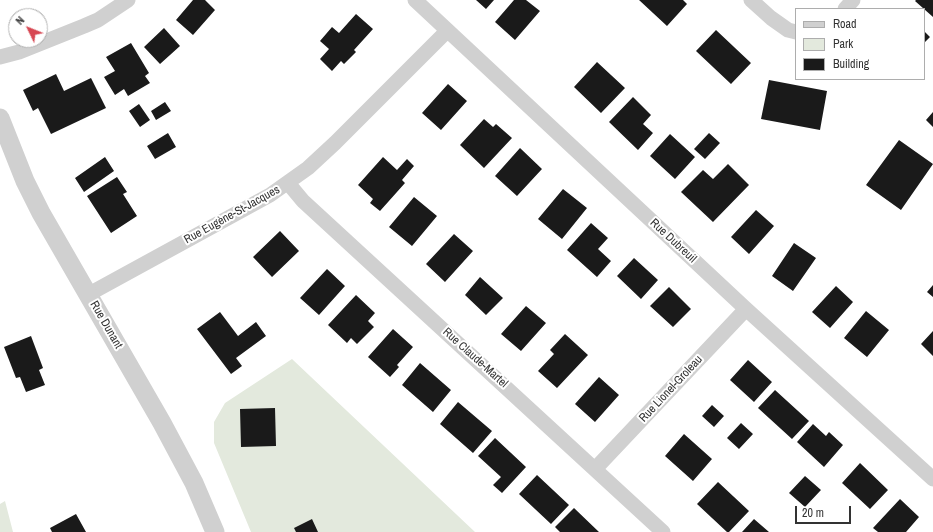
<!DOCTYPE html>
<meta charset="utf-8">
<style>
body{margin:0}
#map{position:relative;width:933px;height:532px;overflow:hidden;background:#fff;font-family:"Archivo Narrow",sans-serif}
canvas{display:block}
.legend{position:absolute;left:795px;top:8px;width:130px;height:72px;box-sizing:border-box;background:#fff;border:1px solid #adadad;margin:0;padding:5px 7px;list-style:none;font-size:12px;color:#333}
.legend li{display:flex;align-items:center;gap:8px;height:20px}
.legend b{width:20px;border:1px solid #adadad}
.north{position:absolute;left:8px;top:8px;width:40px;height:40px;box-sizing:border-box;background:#fff;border:1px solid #adadad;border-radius:50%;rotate:313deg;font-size:11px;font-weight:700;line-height:16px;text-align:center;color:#333}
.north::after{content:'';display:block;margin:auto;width:14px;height:18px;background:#d74752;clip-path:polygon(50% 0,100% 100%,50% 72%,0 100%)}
.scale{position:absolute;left:795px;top:506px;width:56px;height:18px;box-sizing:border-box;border:2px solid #333;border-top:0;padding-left:5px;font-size:12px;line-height:14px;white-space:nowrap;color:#333;-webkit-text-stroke:3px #fff;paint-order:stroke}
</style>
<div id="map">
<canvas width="933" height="532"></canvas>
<ul class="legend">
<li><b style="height:5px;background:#d0d0d0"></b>Road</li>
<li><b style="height:11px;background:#e3e9dd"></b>Park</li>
<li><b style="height:11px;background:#1a1a1a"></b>Building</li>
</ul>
<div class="north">N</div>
<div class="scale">20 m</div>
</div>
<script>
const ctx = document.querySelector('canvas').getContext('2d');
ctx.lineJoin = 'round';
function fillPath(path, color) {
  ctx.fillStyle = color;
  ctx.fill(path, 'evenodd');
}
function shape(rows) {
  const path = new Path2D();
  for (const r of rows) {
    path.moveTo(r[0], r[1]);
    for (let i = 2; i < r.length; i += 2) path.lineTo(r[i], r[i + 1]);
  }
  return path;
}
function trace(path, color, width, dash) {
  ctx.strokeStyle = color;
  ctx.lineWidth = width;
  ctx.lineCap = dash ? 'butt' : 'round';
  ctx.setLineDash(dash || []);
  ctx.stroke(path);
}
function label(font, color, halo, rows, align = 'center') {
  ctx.font = font + ' "Archivo Narrow",sans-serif';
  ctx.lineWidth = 4;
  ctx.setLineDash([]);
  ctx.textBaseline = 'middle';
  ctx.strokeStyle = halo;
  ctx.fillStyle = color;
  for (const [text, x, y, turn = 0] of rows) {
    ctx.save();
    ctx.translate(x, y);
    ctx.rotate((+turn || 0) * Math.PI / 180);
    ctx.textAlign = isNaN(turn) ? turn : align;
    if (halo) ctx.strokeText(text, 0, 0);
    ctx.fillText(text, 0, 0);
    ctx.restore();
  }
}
const green = shape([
 [292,359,475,532,251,532,214,443,214,422,225,403],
 [5,501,13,532,0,532,0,504]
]);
const building = shape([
 [193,0,205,0,215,10,193,35,176,20],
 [476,0,494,0,486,9],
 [514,0,526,0,540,11,515,40,495,22],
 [639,0,683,0,687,4,667,26],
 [916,0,933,0,933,17,915,1],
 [356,14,373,29,354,50,356,52,344,64,341,61,332,71,320,59,329,49,320,41,332,27,339,33],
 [164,28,180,46,160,64,144,47],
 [716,30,751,63,731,84,696,51],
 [924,31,930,37,924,43],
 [131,43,149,73,145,76,150,83,128,96,124,89,115,95,104,77,115,71,106,57],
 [597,62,625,88,601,113,574,87],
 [56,74,64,91,91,78,106,108,51,134,38,108,33,111,23,90],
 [769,80,827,91,820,130,761,119],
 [448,84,467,101,441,130,422,113],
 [633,97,651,115,643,124,653,133,638,150,609,122],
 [165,102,171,111,156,120,151,111],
 [139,104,150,120,140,127,129,111],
 [933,112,933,127,926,120],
 [484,119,493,127,496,124,512,138,484,168,460,145],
 [168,133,176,147,155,159,147,146],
 [709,133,720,143,705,159,694,149],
 [670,134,695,157,675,179,650,156],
 [899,140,933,164,901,210,866,185],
 [520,148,542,169,517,196,495,176],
 [105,157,114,171,84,192,75,178],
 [383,157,397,170,407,159,414,166,402,180,405,183,380,211,370,203,373,199,358,185],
 [728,164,749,185,713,222,681,192,703,170,713,179],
 [117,177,127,192,123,194,137,216,111,233,87,196],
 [563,189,587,208,562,239,538,219],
 [414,197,437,216,412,246,389,227],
 [756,210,774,226,749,254,731,237],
 [591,223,608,238,598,249,611,261,597,277,567,250],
 [280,231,299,251,272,277,253,257],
 [454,234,473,251,445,282,426,264],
 [794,243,816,258,793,291,772,276],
 [634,258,658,280,641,299,617,276],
 [327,269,345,286,319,315,300,298],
 [480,277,503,298,486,315,465,295],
 [933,285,933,297,927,292],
 [836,286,853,302,830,328,812,312],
 [669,287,691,309,673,327,650,306],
 [356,295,375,313,368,321,374,327,357,344,351,338,347,343,328,325],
 [526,306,546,323,521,351,501,334],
 [866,311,889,330,867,357,844,338],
 [220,312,238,336,256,322,266,336,236,358,242,366,231,374,197,329],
 [393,329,413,347,397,365,399,367,390,377,368,357],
 [933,331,933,356,921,344],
 [565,334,588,355,557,388,538,371,554,354,550,350],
 [31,336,43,368,39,370,45,385,26,392,20,377,16,378,4,347],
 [748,360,772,382,754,402,730,380],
 [420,363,451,390,433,412,402,385],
 [599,377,619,395,595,422,575,404],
 [775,390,809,421,792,439,758,408],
 [458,402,492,431,473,453,440,424],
 [712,405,724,416,714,427,702,416],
 [275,408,276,446,241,447,240,409],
 [741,423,753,434,739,449,727,438],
 [813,424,826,436,829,432,843,445,824,467,797,442],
 [684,434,712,459,693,481,665,456],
 [495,438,526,467,502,493,493,485,501,477,478,456],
 [860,463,888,490,870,509,842,483],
 [537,475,569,505,551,524,519,494],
 [805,476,821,490,805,507,789,493],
 [718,482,749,511,729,532,727,532,697,504],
 [900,499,919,517,906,532,878,532,873,528],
 [574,508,599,532,560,532,555,527],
 [76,514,86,532,52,532,50,528],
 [312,519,318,532,296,532,294,528],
 [754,519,769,532,742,532]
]);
const minor = shape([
 [415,0,746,309,933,479],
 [751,0,771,18,788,30,796,32],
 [845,9,853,0],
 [0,57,19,52,84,26,98,20,128,0],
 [288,183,303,201,663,532],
 [89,294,270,195,308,168,335,143,447,31],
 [595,469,746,309]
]);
const tertiary = shape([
 [0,118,25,181,41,213,162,423,194,483,215,532]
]);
const streetNames = [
 ["Rue Eugène-St-Jacques",232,215,-29],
 ["Rue Dubreuil",673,241,43],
 ["Rue Dunant",106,325,60],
 ["Rue Claude-Martel",475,358,42],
 ["Rue Lionel-Groleau",671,389,-47]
];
fillPath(green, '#e3e9dd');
fillPath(building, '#1a1a1a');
trace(minor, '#d0d0d0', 15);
trace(tertiary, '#d0d0d0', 19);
label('12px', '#333', '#fff', streetNames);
</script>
